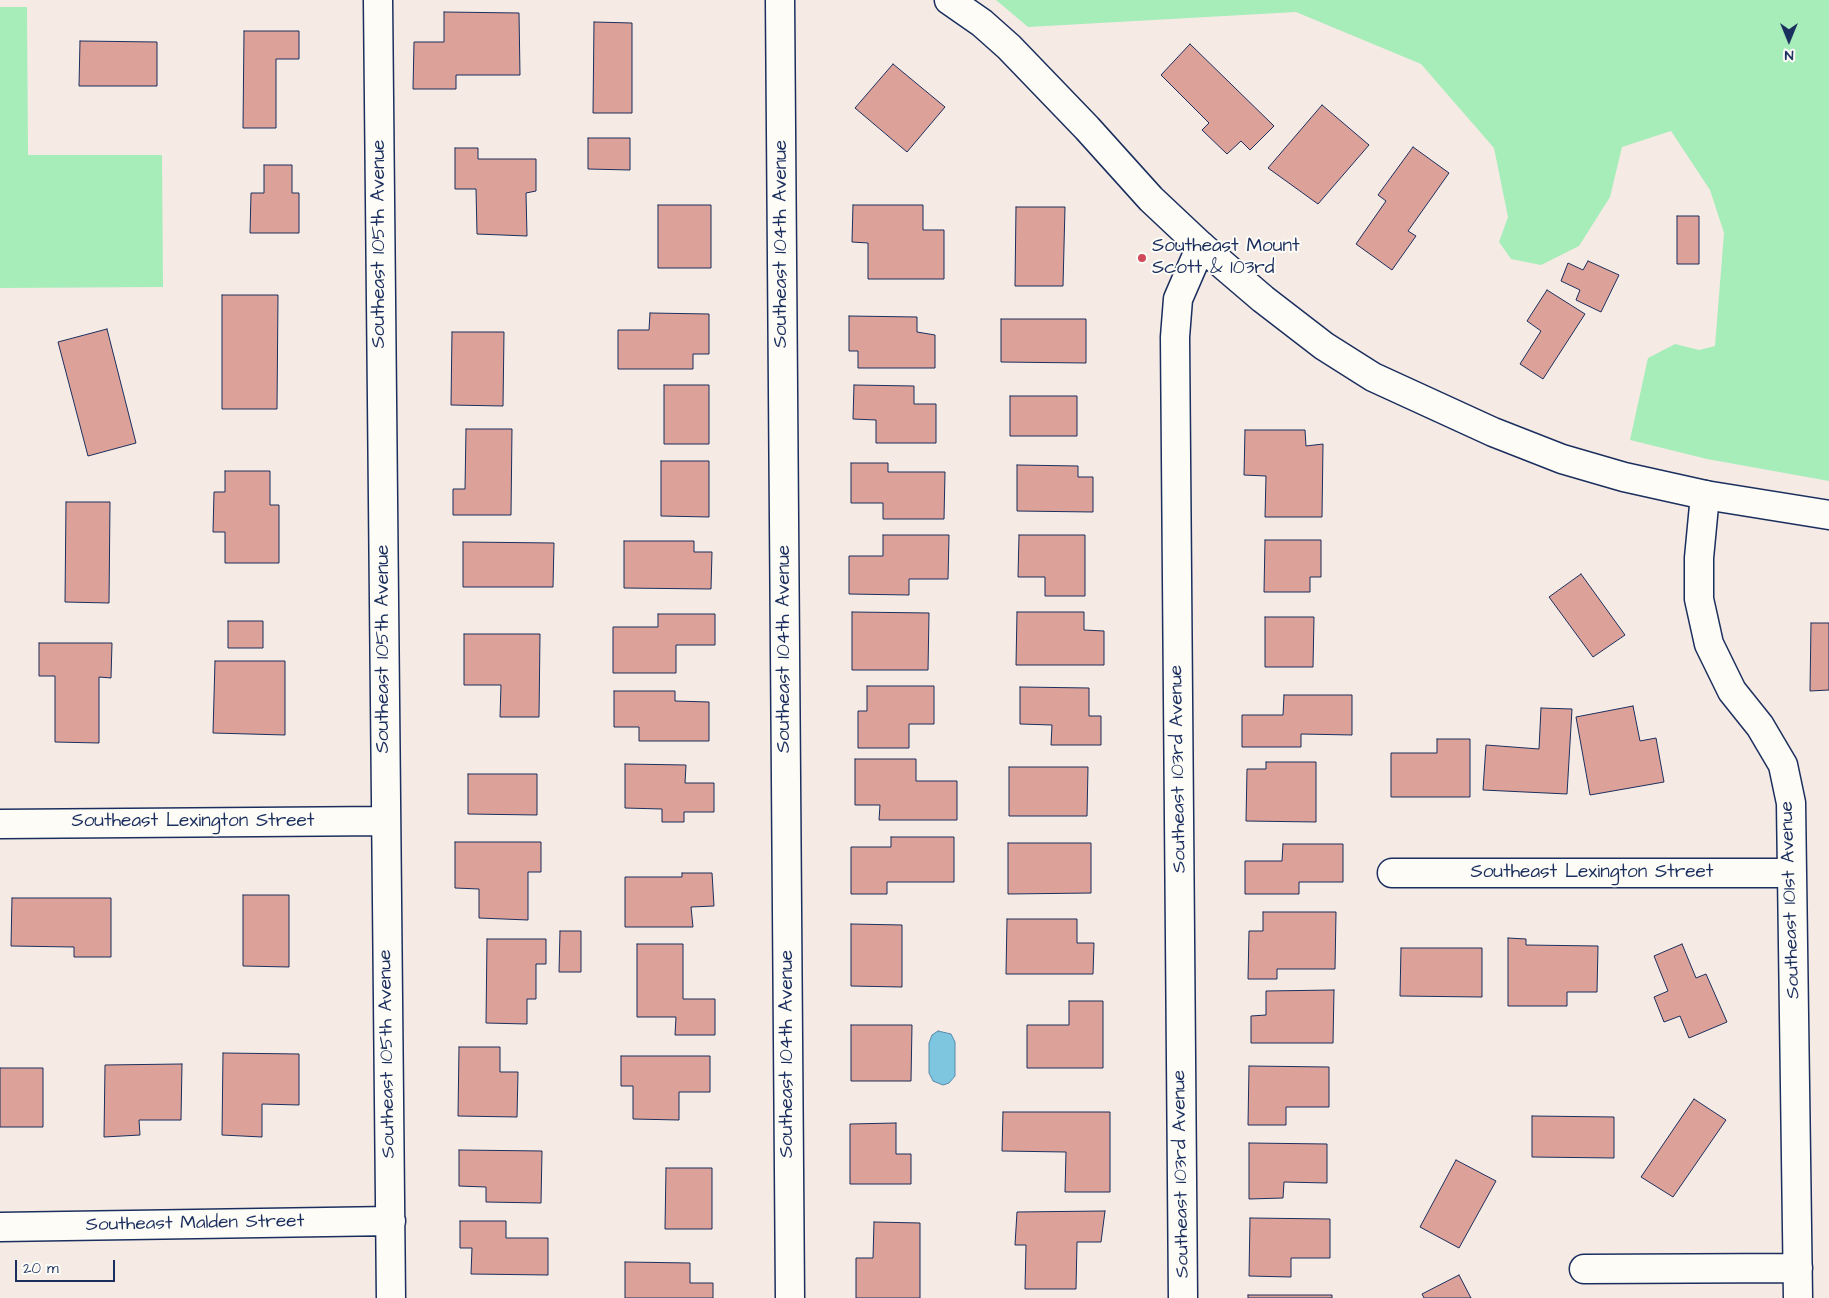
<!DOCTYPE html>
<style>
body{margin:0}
#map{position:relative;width:1829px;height:1298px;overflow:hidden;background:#f6eae4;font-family:"Architects Daughter",sans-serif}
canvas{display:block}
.north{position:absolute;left:1764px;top:15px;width:50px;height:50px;-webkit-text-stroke:4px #fdfcf7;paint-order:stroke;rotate:180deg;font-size:14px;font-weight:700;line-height:20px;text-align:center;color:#1b2f5e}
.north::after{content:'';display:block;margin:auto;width:18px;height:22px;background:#1b2f5e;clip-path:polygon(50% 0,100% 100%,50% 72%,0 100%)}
.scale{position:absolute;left:15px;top:1260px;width:100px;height:22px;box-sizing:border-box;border:2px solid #1b2f5e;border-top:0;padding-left:6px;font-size:15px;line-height:18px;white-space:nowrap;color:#1b2f5e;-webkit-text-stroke:4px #fdfcf7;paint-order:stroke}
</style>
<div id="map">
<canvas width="1829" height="1298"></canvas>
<div class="north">N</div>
<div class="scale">20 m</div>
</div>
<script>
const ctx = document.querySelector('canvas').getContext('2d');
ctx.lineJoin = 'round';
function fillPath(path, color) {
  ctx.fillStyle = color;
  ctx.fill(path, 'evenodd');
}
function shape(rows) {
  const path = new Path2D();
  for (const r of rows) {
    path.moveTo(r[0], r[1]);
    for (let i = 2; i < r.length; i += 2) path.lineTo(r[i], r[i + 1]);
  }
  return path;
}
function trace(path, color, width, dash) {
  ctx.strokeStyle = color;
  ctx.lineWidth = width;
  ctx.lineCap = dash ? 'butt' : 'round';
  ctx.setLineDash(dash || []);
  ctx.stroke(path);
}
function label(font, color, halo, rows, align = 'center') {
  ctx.font = font + ' "Architects Daughter",sans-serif';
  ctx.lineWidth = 4;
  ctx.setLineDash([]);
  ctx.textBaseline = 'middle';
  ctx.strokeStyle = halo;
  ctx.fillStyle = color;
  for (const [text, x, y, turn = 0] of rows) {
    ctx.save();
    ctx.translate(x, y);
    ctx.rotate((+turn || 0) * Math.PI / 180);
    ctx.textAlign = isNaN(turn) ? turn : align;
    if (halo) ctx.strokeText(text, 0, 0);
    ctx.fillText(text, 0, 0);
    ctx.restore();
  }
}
const green = shape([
 [996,0,1829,0,1829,481,1707,459,1630,440,1648,358,1675,344,1699,350,1715,346,1724,233,1710,190,1671,131,1622,147,1610,197,1579,246,1541,265,1511,259,1499,242,1508,217,1494,148,1421,64,1296,12,1028,27],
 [0,7,27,7,28,155,162,155,163,287,0,288]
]);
const water = shape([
 [938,1031,951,1034,955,1042,955,1076,949,1083,943,1085,933,1081,929,1073,929,1043,932,1035,938,1031]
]);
const building = shape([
 [444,12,519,13,520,75,456,75,456,89,413,89,414,42,444,42,444,12],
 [594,22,632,23,632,113,593,113,594,22],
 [244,31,299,31,299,59,276,59,276,128,243,128,244,31],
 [80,41,157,42,157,86,79,86,80,41],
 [1190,44,1274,126,1250,150,1241,141,1227,154,1202,130,1209,123,1161,75,1190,44],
 [893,64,945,107,907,152,855,108,893,64],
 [1322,105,1369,145,1318,204,1268,168,1322,105],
 [588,138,630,138,630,170,588,169,588,138],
 [1413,147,1449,173,1408,231,1416,236,1392,270,1356,244,1386,201,1378,195,1413,147],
 [455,148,478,148,478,159,536,159,536,191,526,193,527,236,477,234,476,189,455,189,455,148],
 [264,165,292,165,292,193,299,193,299,233,250,233,251,193,264,193,264,165],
 [658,205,711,205,711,268,658,268,658,205],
 [853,205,923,205,923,230,944,230,944,279,868,279,868,243,852,242,853,205],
 [1016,207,1065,207,1063,286,1015,286,1016,207],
 [1677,216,1699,216,1699,264,1677,264,1677,216],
 [1588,261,1619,275,1601,312,1576,300,1580,290,1561,281,1568,263,1583,270,1588,261],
 [1547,290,1585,314,1543,379,1520,364,1541,331,1527,321,1547,290],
 [222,295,278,295,277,409,222,409,222,295],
 [650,313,709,314,709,354,693,354,693,369,618,369,618,330,649,330,650,313],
 [849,316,917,317,917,332,935,335,935,368,858,368,858,351,849,351,849,316],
 [1001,319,1086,319,1086,363,1001,362,1001,319],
 [107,329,136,443,88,456,58,342,107,329],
 [452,332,504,332,503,406,451,405,452,332],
 [664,385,709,385,709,444,664,444,664,385],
 [854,385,914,386,914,404,936,404,936,443,876,443,876,420,853,419,854,385],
 [1010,396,1077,396,1077,436,1010,436,1010,396],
 [466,429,512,429,511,515,453,515,453,489,465,489,466,429],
 [1245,430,1305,430,1306,446,1323,444,1322,517,1265,517,1266,476,1244,475,1245,430],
 [661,461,709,461,709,517,661,516,661,461],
 [851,463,888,463,888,472,945,472,944,519,883,519,883,503,851,503,851,463],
 [1017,465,1078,466,1078,477,1093,477,1093,512,1017,511,1017,465],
 [225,471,270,471,270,505,279,505,279,563,225,563,225,532,213,532,214,492,225,492,225,471],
 [66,502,110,502,109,603,65,602,66,502],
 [883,535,949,535,948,579,909,579,909,595,849,594,849,556,883,556,883,535],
 [1019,535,1085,535,1085,596,1045,596,1045,577,1018,577,1019,535],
 [1265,540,1321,540,1321,577,1310,577,1310,592,1264,592,1265,540],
 [624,541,694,541,694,552,712,552,711,589,624,588,624,541],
 [463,542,554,543,553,587,463,587,463,542],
 [1581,574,1625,635,1593,657,1549,597,1581,574],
 [852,612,929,613,928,670,852,670,852,612],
 [1017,612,1084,612,1084,630,1104,631,1104,665,1016,665,1017,612],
 [658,614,715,614,715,645,676,645,676,673,613,673,613,627,658,627,658,614],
 [1265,617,1314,617,1313,667,1265,667,1265,617],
 [228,621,263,621,263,648,228,648,228,621],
 [1811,623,1829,623,1829,690,1810,691,1811,623],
 [464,634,540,634,539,717,500,717,501,685,464,685,464,634],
 [39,643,112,643,111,678,99,677,99,743,55,742,55,676,39,676,39,643],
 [215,661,285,661,285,735,213,733,215,661],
 [867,686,934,686,934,724,909,724,909,748,858,748,858,711,867,711,867,686],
 [1020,687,1089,688,1089,716,1101,716,1101,745,1051,745,1052,725,1020,724,1020,687],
 [614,691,675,691,675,701,709,702,709,741,639,741,639,727,614,727,614,691],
 [1284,695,1352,695,1352,735,1301,734,1301,747,1242,747,1242,715,1283,715,1284,695],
 [1633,706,1640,741,1656,738,1664,782,1590,795,1576,717,1633,706],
 [1541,708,1572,709,1567,794,1483,790,1486,745,1539,749,1541,708],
 [1437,739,1470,739,1470,797,1391,797,1391,753,1437,753,1437,739],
 [855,759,916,759,916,781,957,781,957,820,879,820,880,805,855,805,855,759],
 [1266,762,1316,762,1316,822,1246,821,1247,769,1266,769,1266,762],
 [625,764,686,765,685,783,714,783,714,812,684,812,684,822,662,822,662,809,625,808,625,764],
 [1009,767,1088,767,1087,816,1009,816,1009,767],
 [468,774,537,774,537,815,468,814,468,774],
 [891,837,954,837,954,882,887,882,887,894,851,894,851,847,891,847,891,837],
 [455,842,541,842,541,872,528,872,528,920,479,918,479,889,455,888,455,842],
 [1008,843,1091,843,1091,893,1008,894,1008,843],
 [1283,844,1343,844,1343,882,1299,882,1299,894,1245,894,1245,861,1282,861,1283,844],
 [682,873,712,873,714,906,691,907,693,927,625,927,625,877,682,877,682,873],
 [243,895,289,895,289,967,243,966,243,895],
 [12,898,111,898,111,957,74,957,74,947,11,946,12,898],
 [1263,912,1336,912,1335,969,1277,969,1277,979,1248,979,1249,931,1263,931,1263,912],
 [1007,919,1077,919,1077,943,1094,943,1093,974,1006,974,1007,919],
 [851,924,902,925,902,987,851,986,851,924],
 [560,931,581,931,581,972,559,972,560,931],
 [1508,938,1526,939,1526,945,1598,946,1597,992,1567,992,1567,1006,1508,1006,1508,938],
 [487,939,546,939,546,964,536,964,536,999,527,999,527,1024,486,1023,487,939],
 [637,944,683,944,683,999,715,999,715,1035,675,1035,676,1017,637,1017,637,944],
 [1682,944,1696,978,1706,974,1727,1022,1689,1038,1680,1016,1664,1022,1654,997,1668,991,1654,956,1682,944],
 [1401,948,1482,948,1482,997,1400,996,1401,948],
 [1334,990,1333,1043,1251,1043,1251,1016,1266,1015,1266,991,1334,990],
 [1069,1001,1103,1001,1103,1068,1027,1068,1027,1025,1069,1025,1069,1001],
 [851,1025,912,1025,911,1081,851,1081,851,1025],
 [459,1047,500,1047,500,1072,518,1072,517,1117,458,1116,459,1047],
 [223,1053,299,1054,299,1105,262,1104,262,1137,222,1135,223,1053],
 [621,1056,710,1056,710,1092,679,1092,679,1120,633,1119,633,1086,621,1086,621,1056],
 [182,1064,181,1120,139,1120,140,1135,104,1137,105,1065,182,1064],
 [1249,1066,1329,1067,1329,1107,1286,1107,1286,1125,1248,1125,1249,1066],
 [0,1068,43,1068,43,1127,0,1127,0,1068],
 [1694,1099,1726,1120,1673,1197,1641,1177,1694,1099],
 [1003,1112,1110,1112,1110,1192,1065,1192,1066,1152,1002,1151,1003,1112],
 [1532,1116,1614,1117,1614,1158,1532,1157,1532,1116],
 [896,1123,896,1154,911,1154,911,1184,850,1184,850,1124,896,1123],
 [1249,1143,1327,1144,1327,1183,1284,1182,1283,1198,1249,1199,1249,1143],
 [459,1150,542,1151,541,1203,486,1202,486,1187,459,1186,459,1150],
 [1456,1160,1496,1181,1459,1248,1420,1227,1456,1160],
 [666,1168,712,1168,712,1229,665,1229,666,1168],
 [1105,1211,1101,1242,1077,1242,1076,1289,1025,1289,1026,1245,1015,1245,1017,1212,1105,1211],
 [1250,1218,1330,1219,1330,1258,1291,1258,1291,1277,1249,1276,1250,1218],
 [460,1221,506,1221,506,1238,548,1238,548,1275,471,1274,472,1248,460,1248,460,1221],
 [874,1222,920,1223,920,1298,856,1298,856,1258,873,1258,874,1222],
 [625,1262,690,1263,690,1283,713,1283,713,1298,625,1298,625,1262],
 [1459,1275,1471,1298,1424,1298,1422,1294,1459,1275],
 [1248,1295,1332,1295,1332,1298,1248,1298,1248,1295]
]);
const street = shape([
 [378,0,391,1298],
 [780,0,790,1298],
 [1705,495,1699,558,1699,599,1709,644,1732,691,1760,726,1783,765,1791,803,1798,1298],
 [0,824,385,821],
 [1392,873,1792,873],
 [0,1227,391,1221],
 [1584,1269,1798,1268],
 [1183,1298,1175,337,1178,299,1201,246]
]);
const secondary = shape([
 [949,0,982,23,1009,47,1087,128,1151,199,1201,246,1263,299,1324,346,1373,377,1493,432,1562,459,1624,477,1705,495,1829,515]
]);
const markers = [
 [1142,258,5,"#d1495b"]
];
const streetNames = [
 ["Southeast 105th Avenue",380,244,-90],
 ["Southeast 104th Avenue",782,244,-90],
 ["Southeast 105th Avenue",384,649,-90],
 ["Southeast 104th Avenue",785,649,-90],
 ["Southeast 103rd Avenue",1179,769,-91],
 ["Southeast Lexington Street",193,822],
 ["Southeast Lexington Street",1592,873],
 ["Southeast 101st Avenue",1791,900,-92],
 ["Southeast 105th Avenue",388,1054,-91],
 ["Southeast 104th Avenue",788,1054,-90],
 ["Southeast 103rd Avenue",1182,1174,-91],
 ["Southeast Malden Street",195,1224,-1]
];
const poiNames = [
 ["Southeast Mount",1152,247],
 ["Scott & 103rd",1152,269]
];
fillPath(green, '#a6edba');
fillPath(water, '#7ec6df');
trace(water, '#568aab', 1);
fillPath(building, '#dca299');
trace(building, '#1b2f5e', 1);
trace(street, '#1b2f5e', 31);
trace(secondary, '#1b2f5e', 31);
trace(street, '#fdfcf7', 28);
trace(secondary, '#fdfcf7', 28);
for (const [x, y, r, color] of markers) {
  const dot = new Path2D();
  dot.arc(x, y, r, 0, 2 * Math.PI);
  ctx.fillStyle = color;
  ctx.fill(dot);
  trace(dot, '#fdfcf7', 2);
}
label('19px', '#1b2f5e', '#fdfcf7', streetNames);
label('19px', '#1b2f5e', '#fdfcf7', poiNames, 'left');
</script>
